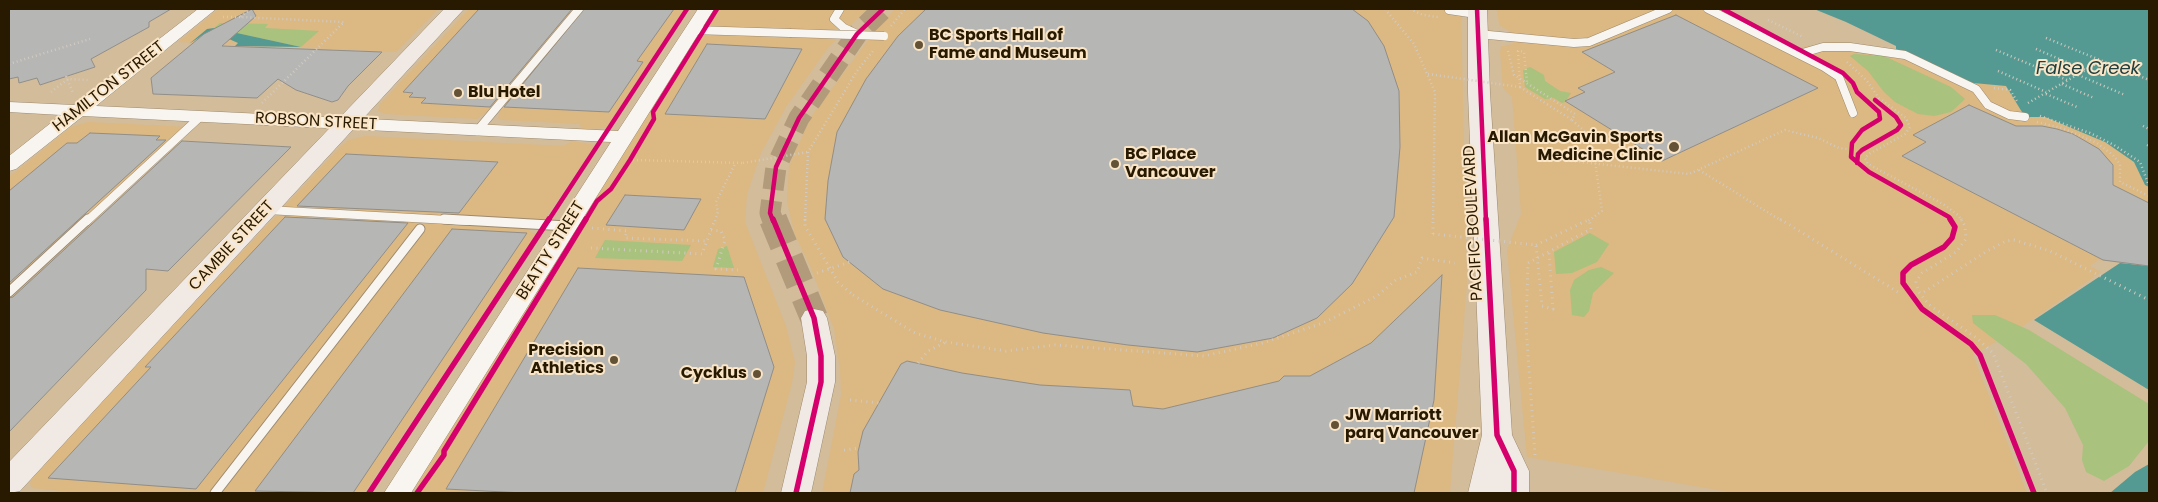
<!DOCTYPE html>
<style>
body{margin:0}
#map{position:relative;width:2158px;height:502px;overflow:hidden;background:#d3bc9a;font-family:Poppins,sans-serif}
canvas{display:block}
.frame{position:absolute;inset:0;border:10px solid #281901;pointer-events:none}
</style>
<div id="map">
<canvas width="2158" height="502"></canvas>
<div class="frame"></div>
</div>
<script>
const ctx = document.querySelector('canvas').getContext('2d');
ctx.lineJoin = 'round';
function fillPath(path, color) {
  ctx.fillStyle = color;
  ctx.fill(path, 'evenodd');
}
function shape(rows) {
  const path = new Path2D();
  for (const r of rows) {
    path.moveTo(r[0], r[1]);
    for (let i = 2; i < r.length; i += 2) path.lineTo(r[i], r[i + 1]);
  }
  return path;
}
function trace(path, color, width, dash) {
  ctx.strokeStyle = color;
  ctx.lineWidth = width;
  ctx.lineCap = dash ? 'butt' : 'round';
  ctx.setLineDash(dash || []);
  ctx.stroke(path);
}
function label(font, color, halo, rows, align = 'center') {
  ctx.font = font + ' Poppins,sans-serif';
  ctx.lineWidth = 4;
  ctx.setLineDash([]);
  ctx.textBaseline = 'middle';
  ctx.strokeStyle = halo;
  ctx.fillStyle = color;
  for (const [text, x, y, turn = 0] of rows) {
    ctx.save();
    ctx.translate(x, y);
    ctx.rotate((+turn || 0) * Math.PI / 180);
    ctx.textAlign = isNaN(turn) ? turn : align;
    if (halo) ctx.strokeText(text, 0, 0);
    ctx.fillText(text, 0, 0);
    ctx.restore();
  }
}
const built = shape([
 [219,9,438,9,396,52,178,42],
 [469,9,685,9,606,128,583,129,579,124,501,120,498,118,500,112,488,111,477,119,385,114,378,111,380,104],
 [720,9,867,9,828,48,786,107,761,153,747,195,745,222,786,326,795,362,792,383,763,493,420,493,422,490,416,486,692,43],
 [895,9,1461,9,1467,283,1450,493,822,493,841,395,840,370,834,329,811,268,795,235,787,202,789,166,811,117,872,35],
 [1497,9,1718,9,1795,48,1833,42,1904,51,1973,83,2007,86,2025,117,2045,117,2078,129,2105,142,2134,162,2145,185,2149,187,2149,266,2098,260,2090,266,2101,272,2023,326,1973,355,2027,493,1735,493,1527,457,1507,250,1521,214,1512,97,1503,88,1500,51,1502,46,1513,44,1511,32,1499,25],
 [88,122,188,127,33,270,9,269,9,177,71,127],
 [365,136,563,146,573,141,595,145,545,219,536,222,529,231,536,234,364,493,80,493,32,488,30,483,34,475,341,146,349,140]
]);
const green = shape([
 [220,23,268,24,265,28,319,31,301,47,214,28],
 [1854,54,1884,56,1951,87,1965,99,1951,112,1934,116,1918,114,1895,102,1884,92,1868,71,1850,56],
 [1530,67,1544,75,1545,81,1560,91,1571,93,1565,102,1562,103,1554,98,1545,99,1525,87,1523,70],
 [1590,233,1609,244,1597,262,1572,273,1556,274,1554,252],
 [605,240,691,245,682,261,595,258],
 [727,246,734,268,713,267,718,249],
 [1601,267,1614,273,1593,293,1589,311,1584,317,1572,315,1570,290,1574,280,1589,270],
 [1972,315,1995,315,2029,330,2149,404,2149,441,2129,466,2104,481,2086,472,2082,460,2083,445,2065,408,2026,364,1973,323]
]);
const water = shape([
 [1803,9,2149,9,2149,187,2145,185,2134,162,2105,142,2045,117,2025,117,2006,86,1973,83,1904,51,1891,49],
 [214,28,301,47,235,46,238,43,229,39,203,35,189,44,207,29],
 [2120,263,2149,266,2149,390,2034,320],
 [2149,464,2149,493,2110,493,2135,472]
]);
const pier = shape([
 [1800,9,1814,9,1846,22,1896,46,1896,51,1872,45]
]);
const building = shape([
 [9,9,171,9,149,22,149,27,91,59,95,67,40,85,37,78,19,83,18,77,9,79,9,9],
 [252,9,256,16,222,46,382,52,348,86,338,100,332,102,296,90,278,79,257,98,153,94,151,78,204,34,252,9],
 [479,9,572,9,490,107,421,103,426,98,409,97,413,93,403,92,479,9],
 [584,9,674,9,637,61,643,62,609,112,504,107,584,9],
 [926,9,1352,9,1368,21,1384,46,1399,91,1400,147,1394,217,1352,284,1317,318,1273,338,1197,352,1128,345,1043,333,940,310,883,289,843,257,825,219,828,181,837,132,866,79,898,36,926,9],
 [1676,15,1818,88,1662,161,1565,101,1585,92,1578,88,1615,72,1582,52,1676,15],
 [707,44,802,49,765,119,665,114,707,44],
 [1969,105,2016,126,2042,126,2057,129,2073,134,2099,149,2113,165,2113,185,2149,203,2149,266,2103,260,1902,156,1926,142,1913,135,1969,105],
 [90,133,160,136,156,140,166,140,9,283,9,191,67,143,77,143,90,133],
 [182,141,291,147,168,271,146,269,146,290,9,432,9,298,13,297,182,141],
 [346,154,498,162,459,213,297,206,346,154],
 [625,195,701,199,684,230,606,225,625,195],
 [285,217,408,223,196,489,48,478,151,367,145,367,285,217],
 [452,229,527,233,353,493,255,491,452,229],
 [578,268,744,277,774,367,735,493,524,493,446,489,578,268],
 [1442,275,1434,400,1414,493,850,493,854,474,859,470,858,452,863,431,901,364,907,361,962,373,1040,385,1130,390,1133,406,1163,409,1279,381,1284,376,1310,376,1371,343,1442,275]
]);
const secondaryTunnelFar1 = shape([
 [773,221,770,213,776,167,799,118,857,34,883,9]
]);
const secondaryTunnel = shape([
 [773,219,814,318]
]);
const pathFar1 = shape([
 [251,9,240,17,344,22,262,103],
 [1385,9,1414,44,1435,92,1433,221],
 [1410,9,1423,15,1438,17],
 [223,17,240,17],
 [1768,20,1803,37],
 [2046,38,2149,80],
 [2036,49,2085,70],
 [1996,50,2067,80],
 [1508,51,1514,75,1575,114,1572,120,1592,138,1602,211,1588,221],
 [1847,62,1867,81,1879,98,1906,118,1910,127,1905,134,1869,154,1865,158,1868,164,1943,204,1958,215,1962,221],
 [9,64,90,39],
 [1998,71,2046,92],
 [2078,75,2125,95],
 [66,76,73,93],
 [2062,84,2094,98],
 [1520,87,1572,120],
 [1994,88,2010,90,2018,103],
 [51,92,68,79,88,80],
 [2046,94,2077,107],
 [2028,103,2101,61],
 [2040,116,2090,133,2114,145,2140,162,2149,186],
 [2037,122,2062,128,2097,143,2113,155,2120,164,2120,182,2149,196],
 [2143,126,2149,129],
 [2147,145,2149,146],
 [633,160,743,163],
 [1571,161,1689,174,1785,130,1818,138,1839,148,1847,149],
 [1699,170,1782,221],
 [715,221,718,212,716,202,735,164]
]);
const path = shape([
 [1780,219,1901,294],
 [1961,219,1965,226,1966,239,1956,252,1922,273,1916,282,1919,292,1928,304,1978,339,1993,353,2047,493],
 [592,228,627,231,625,238,708,241],
 [711,230,721,231,725,240,716,269,738,270],
 [1433,234,1433,219],
 [1536,245,1588,220],
 [591,248,702,254,715,219],
 [817,273,850,262],
 [1924,292,1987,251,2006,241,2014,240,2050,251,2149,300],
 [853,295,915,333,946,342,1006,351,1055,345,1204,356,1263,343,1323,323,1377,296,1396,280,1417,272,1422,258,1455,263],
 [918,363,928,351,946,342],
 [850,400,879,403],
 [844,450,859,448],
 [1535,455,1526,326,1528,263,1591,229,1589,219]
]);
const serviceFar1 = shape([
 [840,9,834,19,844,28,857,34],
 [1708,9,1824,67,1839,77,1853,113],
 [1449,10,1476,14],
 [693,30,790,33],
 [1478,34,1574,43,1589,42,1668,9],
 [1799,54,1823,47,1850,47,1905,55,1976,89,1988,105,2009,115,2025,117],
 [477,131,579,9],
 [267,210,467,221],
 [87,221,200,117]
]);
const service = shape([
 [444,219,567,226],
 [9,292,88,219],
 [215,493,420,229]
]);
const tertiary = shape([
 [198,9,216,9,96,106,618,131,698,9,714,9,411,493,384,493,611,142,83,116,16,169,9,171,9,156,61,115,9,112,9,102,74,105,198,9]
]);
const secondary = shape([
 [444,9,464,9,20,491,9,493,9,462,444,9],
 [1468,9,1487,9,1490,93,1512,435,1529,471,1529,493,1468,493,1482,435,1468,93,1468,9],
 [814,309,823,311,827,318,835,356,835,382,811,493,781,493,807,382,807,356,801,318,805,311,814,309]
]);
const pathBridgeFar1 = shape([
 [891,26,905,9],
 [1428,74,1520,87,1518,51,1521,51,1524,52,1527,82],
 [743,163,808,152],
 [805,221,808,152,857,71,873,51]
]);
const pathBridge = shape([
 [805,219,805,226,838,282,853,295],
 [1433,234,1536,245,1542,306,1553,309,1549,253]
]);
const serviceBridge = shape([
 [790,33,884,36]
]);
const cyclewayFar1 = shape([
 [1477,9,1486,221],
 [1723,9,1843,73,1853,83,1857,92,1879,112,1880,119,1862,130,1852,143,1851,157,1869,172,1949,217,1951,221],
 [1857,163,1858,154,1862,150,1897,130,1901,125,1896,117,1875,100],
 [548,221,687,9],
 [585,221,597,201,611,189,630,160,654,119,653,112,717,9],
 [773,221,770,213,776,167,799,118,857,34,883,9]
]);
const cycleway = shape([
 [773,219,814,318,821,356,821,382,796,493],
 [1486,219,1497,435,1514,471,1514,493],
 [1950,219,1955,227,1952,238,1944,247,1911,265,1903,273,1903,283,1922,309,1971,344,1980,355,2034,493],
 [369,493,549,219],
 [417,493,444,455,444,451,586,219]
]);
const markers = [
 [919,45,5,"#645237"],
 [458,93,5,"#645237"],
 [1674,147,6,"#645237"],
 [1115,164,5,"#645237"],
 [614,360,5,"#645237"],
 [757,374,5,"#645237"],
 [1335,425,5,"#645237"]
];
const poiNames = [
 ["BC Sports Hall of",929,36],
 ["Fame and Museum",929,54],
 ["Blu Hotel",468,93],
 ["Allan McGavin Sports",1663,138,"right"],
 ["Medicine Clinic",1663,156,"right"],
 ["BC Place",1125,155],
 ["Vancouver",1125,173],
 ["Precision",604,351,"right"],
 ["Athletics",604,369,"right"],
 ["Cycklus",747,374,"right"],
 ["JW Marriott",1345,416],
 ["parq Vancouver",1345,434]
];
const streetNames = [
 ["HAMILTON STREET",109,87,-38],
 ["ROBSON STREET",316,122,3],
 ["PACIFIC BOULEVARD",1474,223,-93],
 ["CAMBIE STREET",232,246,-47],
 ["BEATTY STREET",551,251,-58]
];
const waterNames = [
 ["False Creek",2088,69]
];
fillPath(built, '#dcb883');
fillPath(green, '#a9c27e');
fillPath(water, '#559a92');
fillPath(pier, '#d3bc9a');
fillPath(building, '#b6b6b5');
trace(building, '#918e88', 1);
trace(secondaryTunnelFar1, '#b19b7b', 21, [21, 11]);
trace(secondaryTunnel, '#b19b7b', 28, [28, 14]);
trace(serviceFar1, '#9c8a6f', 9);
trace(service, '#9c8a6f', 11);
trace(tertiary, '#9c8a6f', 1);
trace(secondary, '#9c8a6f', 1);
trace(pathFar1, '#d2cac0', 2.5, [1, 3]);
trace(path, '#d2cac0', 3, [1, 4.5]);
trace(serviceFar1, '#f8f5f0', 8);
trace(service, '#f8f5f0', 9);
fillPath(tertiary, '#f8f5f0');
fillPath(secondary, '#f0e9e4');
trace(serviceBridge, '#9c8a6f', 9, []);
trace(pathBridgeFar1, '#d2cac0', 2.5, [1, 3]);
trace(pathBridge, '#d2cac0', 3, [1, 4.5]);
trace(serviceBridge, '#f8f5f0', 8);
trace(cyclewayFar1, '#d6006c', 4.5);
trace(cycleway, '#d6006c', 5.5);
for (const [x, y, r, color] of markers) {
  const dot = new Path2D();
  dot.arc(x, y, r, 0, 2 * Math.PI);
  ctx.fillStyle = color;
  ctx.fill(dot);
  trace(dot, '#fae5c7', 2);
}
label('bold 16px', '#281901', '#fae5c7', poiNames, 'left');
label('16px', '#281901', '#fae5c7', streetNames);
label('italic 18px', '#203f3f', '#fae5c7', waterNames);
</script>
